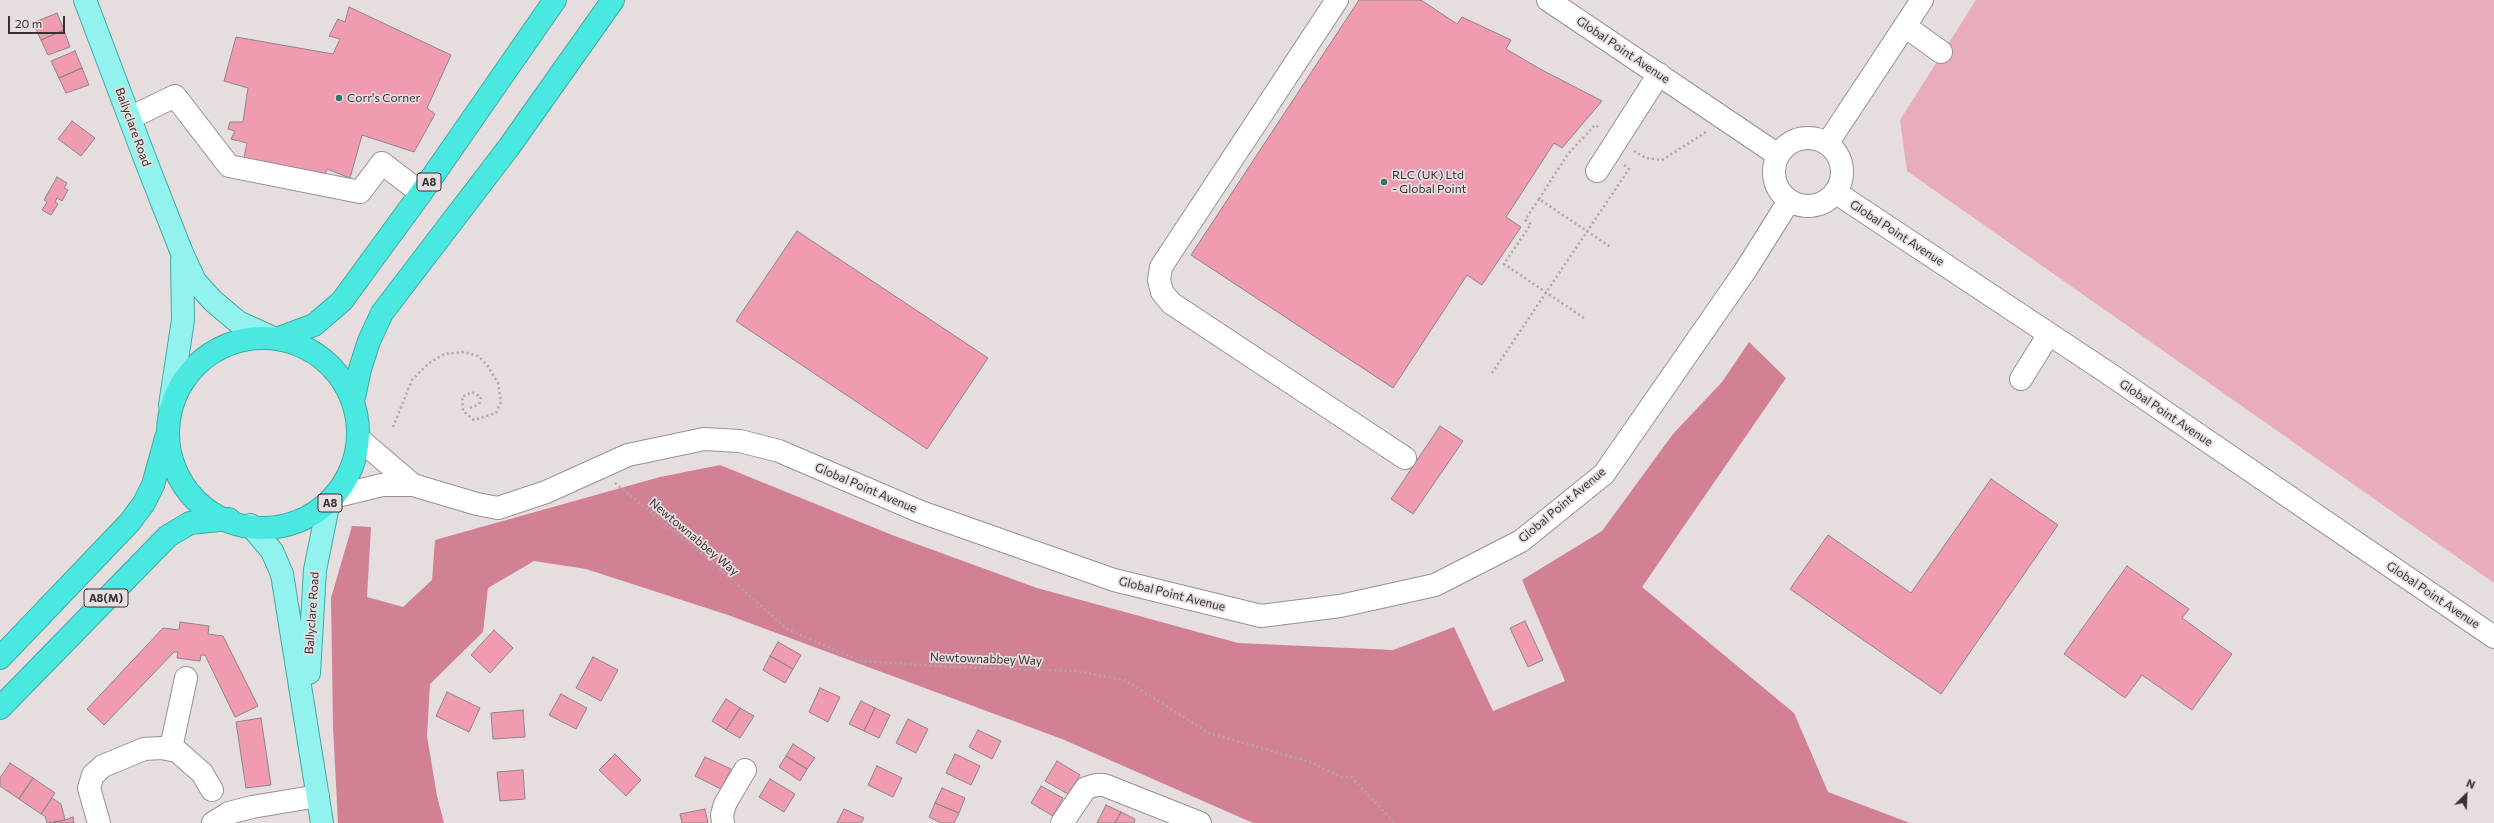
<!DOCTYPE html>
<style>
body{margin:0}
#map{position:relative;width:2494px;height:823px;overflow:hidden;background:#e6ddde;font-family:Commissioner,sans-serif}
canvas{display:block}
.north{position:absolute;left:2446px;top:775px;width:40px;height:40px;-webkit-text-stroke:3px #e6ddde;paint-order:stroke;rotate:24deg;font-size:11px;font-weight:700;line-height:16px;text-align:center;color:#363233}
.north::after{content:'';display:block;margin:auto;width:14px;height:18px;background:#363233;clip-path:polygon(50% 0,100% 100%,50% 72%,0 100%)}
.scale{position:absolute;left:8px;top:16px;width:57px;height:18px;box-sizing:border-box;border:2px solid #363233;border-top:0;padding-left:5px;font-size:12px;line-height:14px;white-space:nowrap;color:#363233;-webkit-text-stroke:3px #e6ddde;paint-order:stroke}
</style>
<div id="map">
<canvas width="2494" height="823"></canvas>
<div class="north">N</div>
<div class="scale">20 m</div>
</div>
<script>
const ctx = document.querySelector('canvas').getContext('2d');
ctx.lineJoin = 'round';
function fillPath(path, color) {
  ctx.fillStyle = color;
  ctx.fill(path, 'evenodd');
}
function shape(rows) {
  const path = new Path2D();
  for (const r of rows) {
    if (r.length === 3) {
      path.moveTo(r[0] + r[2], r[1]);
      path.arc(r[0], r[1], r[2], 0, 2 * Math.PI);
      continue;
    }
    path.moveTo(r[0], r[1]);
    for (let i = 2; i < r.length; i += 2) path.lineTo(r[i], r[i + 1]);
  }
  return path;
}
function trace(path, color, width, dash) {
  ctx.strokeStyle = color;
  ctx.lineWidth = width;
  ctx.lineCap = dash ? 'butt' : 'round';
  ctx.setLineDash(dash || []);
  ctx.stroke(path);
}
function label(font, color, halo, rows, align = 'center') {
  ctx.font = font + ' Commissioner,sans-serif';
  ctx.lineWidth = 3.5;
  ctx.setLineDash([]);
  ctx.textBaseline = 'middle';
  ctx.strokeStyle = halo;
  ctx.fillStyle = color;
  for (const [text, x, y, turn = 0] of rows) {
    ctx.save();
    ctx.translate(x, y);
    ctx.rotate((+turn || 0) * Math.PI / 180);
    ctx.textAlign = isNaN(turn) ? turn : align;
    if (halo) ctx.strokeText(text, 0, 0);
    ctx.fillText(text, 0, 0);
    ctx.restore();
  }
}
const green = shape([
 [1976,0,2494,0,2494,583,1907,171,1900,120]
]);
const forest = shape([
 [1749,342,1786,378,1642,587,1794,713,1828,792,1910,823,1253,823,1062,739,728,615,586,569,534,561,488,588,483,632,430,684,427,736,437,796,444,823,338,823,333,727,331,598,352,526,371,527,367,597,403,607,432,580,435,540,660,477,720,465,892,535,1037,588,1238,643,1393,650,1454,627,1493,711,1565,681,1522,580,1602,531,1673,434,1722,382]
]);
const building = shape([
 [1359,0,1421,0,1457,24,1462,17,1511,40,1506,49,1540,69,1602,101,1562,148,1554,143,1506,217,1521,227,1482,285,1467,275,1393,388,1191,255,1359,0],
 [349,7,451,55,427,108,435,114,414,152,362,135,350,178,327,169,323,179,242,168,247,143,231,139,235,131,228,129,230,122,243,122,248,88,224,81,236,37,333,54,340,39,329,36,338,19,345,22,349,7],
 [57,13,64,30,41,40,33,23,57,13],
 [64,30,70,47,48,55,41,40,64,30],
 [75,51,82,68,59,78,51,61,75,51],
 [82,68,89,85,66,93,59,78,82,68],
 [72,121,95,138,81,156,58,139,72,121],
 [57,177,67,183,64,188,68,190,62,201,57,198,55,202,58,204,51,215,42,210,47,202,44,200,57,177],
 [797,231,988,358,927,449,736,321,797,231],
 [1440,426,1463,441,1413,514,1391,499,1440,426],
 [1991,479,2058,525,1941,694,1790,589,1828,535,1911,593,1991,479],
 [2127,566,2189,609,2182,618,2232,654,2192,710,2142,675,2125,698,2064,654,2127,566],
 [1525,621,1543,660,1528,667,1510,628,1525,621],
 [180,622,209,626,208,634,223,636,258,706,235,717,205,655,201,655,200,661,177,658,178,652,174,652,104,725,87,709,163,628,179,630,180,622],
 [494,630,513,648,490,673,471,655,494,630],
 [778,642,801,655,793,669,770,656,778,642],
 [770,656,793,669,785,683,763,670,770,656],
 [593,657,618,670,601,701,576,688,593,657],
 [820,688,840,697,828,722,809,712,820,688],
 [447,692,480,708,469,732,436,716,447,692],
 [561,694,587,708,576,729,549,715,561,694],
 [726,699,740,708,726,730,712,721,726,699],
 [861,701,875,708,864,731,849,724,861,701],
 [740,708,754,716,740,738,726,730,740,708],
 [875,708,890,715,879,738,864,731,875,708],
 [523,710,525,737,493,739,491,713,523,710],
 [261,718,271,785,246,788,236,722,261,718],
 [908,719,928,729,916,753,896,743,908,719],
 [978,730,1001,741,992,759,969,747,978,730],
 [793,744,815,758,807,769,786,756,793,744],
 [615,754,641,780,626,796,599,770,615,754],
 [955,754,980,766,971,785,946,773,955,754],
 [786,756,807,769,800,781,779,767,786,756],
 [705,757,731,769,721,789,695,776,705,757],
 [1057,761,1080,775,1068,794,1045,781,1057,761],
 [10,763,33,778,19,799,0,786,0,778,10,763],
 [877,766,902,778,893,797,868,785,877,766],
 [523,770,525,799,500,801,497,772,523,770],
 [33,778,55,793,41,814,19,799,33,778],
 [770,779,795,794,784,812,759,797,770,779],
 [1041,786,1063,798,1053,816,1031,803,1041,786],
 [942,788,965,798,959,813,935,803,942,788],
 [52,798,61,804,65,820,47,823,45,816,41,814,52,798],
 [935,803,959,813,954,823,941,823,929,817,935,803],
 [1106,805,1121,812,1115,823,1097,823,1106,805],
 [705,809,708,823,682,823,680,814,705,809],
 [844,809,864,818,861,823,837,823,844,809],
 [1121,812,1135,819,1134,823,1115,823,1121,812],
 [73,817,74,823,53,823,65,820,73,817]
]);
const path = shape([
 [1634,151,1646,158,1662,160,1706,132],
 [1539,199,1568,154,1595,125,1600,128],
 [1584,318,1504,264,1531,224,1525,220,1539,199,1612,248],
 [1492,373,1629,169,1624,165],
 [393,427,412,380,429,363,444,354,464,352,478,356,487,365,498,383,501,402,496,413,474,420,463,411,462,397,472,392,481,397,479,404,470,408],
 [615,483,712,562,787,629,860,661,954,667,1075,671,1125,680,1209,733,1310,762,1341,777,1351,777,1395,823]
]);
const minor = shape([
 [1337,0,1161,267,1159,280,1162,292,1171,303,1405,458],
 [1548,0,1778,155],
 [1905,26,1941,52],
 [130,118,175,96,229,166,360,192,382,163,421,193],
 [1808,172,34],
 [1827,144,1922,0],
 [1597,171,1659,74],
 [1835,192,2105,371,2494,637],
 [2021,379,2049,334],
 [358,438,413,485],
 [337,496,382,485,413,485,477,504,498,508,546,492,628,455,704,439,740,441,779,451,921,512,1114,580,1261,616,1340,606,1435,585,1521,541,1604,474,1745,271,1789,201],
 [171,748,186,678],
 [99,823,89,788,93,775,103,766,144,749,161,748,177,751,202,773,212,790],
 [213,823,229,813,252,807,318,796],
 [723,823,722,815,725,804,745,770],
 [1062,823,1086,788,1096,785,1104,785,1200,823]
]);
const major = shape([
 [85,0,147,164,182,253,195,281,213,301,238,322,271,337],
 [170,405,183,320,182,259],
 [250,525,272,551,282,574,322,823],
 [309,673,315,570,328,506]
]);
const highway = shape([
 [279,338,314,325,342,301,421,193,555,0],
 [263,433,95],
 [353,402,360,369,369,341,382,313,509,147,613,0],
 [0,658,130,522,144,503,153,485,166,438],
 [0,708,168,536,190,523,229,519]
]);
const markers = [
 [339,98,4,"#2d7672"],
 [1384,182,4,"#2d7672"]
];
const shields = [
 [429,182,24],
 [330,503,24],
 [106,598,44]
];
const shieldNames = [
 ["A8",429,182],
 ["A8",330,503],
 ["A8(M)",106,598]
];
const streetNames = [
 ["Global Point Avenue",1623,50,34],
 ["Ballyclare Road",133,127,70],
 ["Global Point Avenue",1897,233,33],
 ["Global Point Avenue",2166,413,34],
 ["Global Point Avenue",866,488,23],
 ["Global Point Avenue",1562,505,-40],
 ["Newtownabbey Way",694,537,40],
 ["Global Point Avenue",1172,594,14],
 ["Global Point Avenue",2433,595,34],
 ["Ballyclare Road",312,613,-86],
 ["Newtownabbey Way",986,659,2]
];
const poiNames = [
 ["Corr's Corner",347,98],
 ["RLC (UK) Ltd",1392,175],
 ["- Global Point",1392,189]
];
fillPath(green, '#e9acba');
fillPath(forest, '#d28094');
fillPath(building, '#f09bb0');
trace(building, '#8e8587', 1);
trace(minor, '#999092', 24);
trace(major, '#42a9a4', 24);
trace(highway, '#42a9a4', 24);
trace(path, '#aea6a7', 2.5, [2, 3]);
trace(minor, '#fff', 22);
trace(major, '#92f2ed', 22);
trace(highway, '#49e9e1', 22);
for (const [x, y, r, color] of markers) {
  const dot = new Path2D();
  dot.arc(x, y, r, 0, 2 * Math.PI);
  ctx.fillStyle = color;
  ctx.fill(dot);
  trace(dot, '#e6ddde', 1.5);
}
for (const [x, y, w] of shields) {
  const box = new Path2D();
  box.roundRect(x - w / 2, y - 9, w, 18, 3);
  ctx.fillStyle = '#e6ddde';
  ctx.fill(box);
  trace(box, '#363233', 1);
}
label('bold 11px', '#363233', null, shieldNames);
label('12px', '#363233', '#e6ddde', streetNames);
label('12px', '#363233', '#e6ddde', poiNames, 'left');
</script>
